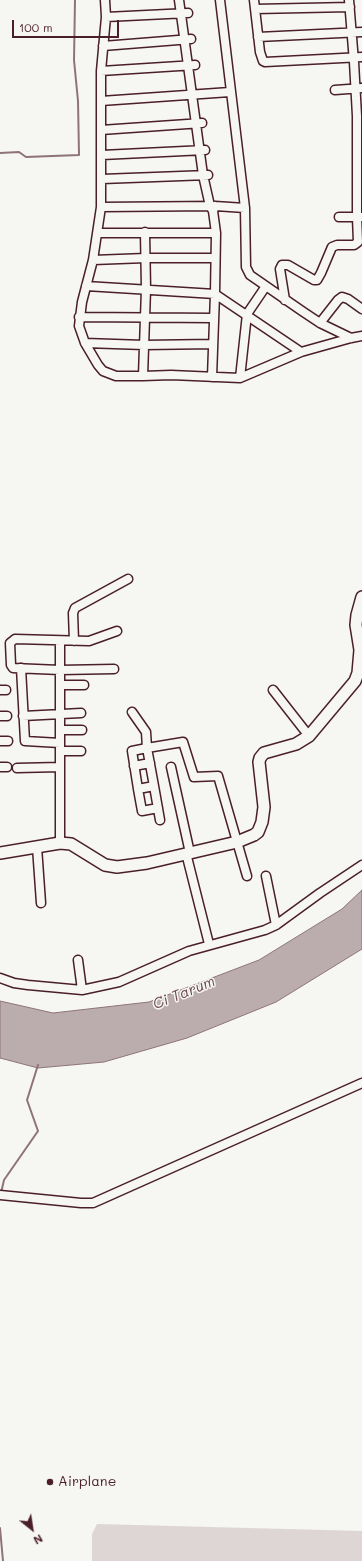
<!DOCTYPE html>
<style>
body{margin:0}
#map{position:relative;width:362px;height:1561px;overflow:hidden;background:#f6f6f2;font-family:Mali,sans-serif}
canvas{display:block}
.north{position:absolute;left:12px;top:1509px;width:40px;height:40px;-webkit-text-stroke:3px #f6f6f2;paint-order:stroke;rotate:150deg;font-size:11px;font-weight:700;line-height:16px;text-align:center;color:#4a1f2b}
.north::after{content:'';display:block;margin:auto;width:14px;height:18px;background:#4a1f2b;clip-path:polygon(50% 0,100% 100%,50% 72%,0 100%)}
.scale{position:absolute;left:12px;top:20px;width:107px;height:18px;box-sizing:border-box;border:2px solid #4a1f2b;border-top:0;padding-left:5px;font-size:12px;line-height:14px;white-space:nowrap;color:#4a1f2b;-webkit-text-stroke:3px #f6f6f2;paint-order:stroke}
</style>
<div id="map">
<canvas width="362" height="1561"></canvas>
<div class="north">N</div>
<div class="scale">100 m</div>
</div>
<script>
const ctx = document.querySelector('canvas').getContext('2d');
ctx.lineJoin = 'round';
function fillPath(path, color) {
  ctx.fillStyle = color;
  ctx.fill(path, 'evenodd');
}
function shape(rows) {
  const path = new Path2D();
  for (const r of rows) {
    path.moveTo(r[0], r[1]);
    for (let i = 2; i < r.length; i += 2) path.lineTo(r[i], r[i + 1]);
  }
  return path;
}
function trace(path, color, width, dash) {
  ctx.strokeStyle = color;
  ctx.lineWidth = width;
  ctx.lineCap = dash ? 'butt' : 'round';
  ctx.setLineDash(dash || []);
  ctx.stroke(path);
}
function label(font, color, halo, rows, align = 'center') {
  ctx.font = font + ' Mali,sans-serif';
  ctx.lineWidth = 3;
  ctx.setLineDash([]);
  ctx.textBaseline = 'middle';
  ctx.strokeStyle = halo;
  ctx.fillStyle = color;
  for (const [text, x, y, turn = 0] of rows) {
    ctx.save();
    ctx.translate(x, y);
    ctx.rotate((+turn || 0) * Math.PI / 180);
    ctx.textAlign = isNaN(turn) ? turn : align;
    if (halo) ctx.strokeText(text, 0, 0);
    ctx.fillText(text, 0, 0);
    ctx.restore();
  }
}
const green = shape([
 [97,1524,362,1531,362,1561,92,1561,92,1534]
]);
const water = shape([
 [362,890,362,949,276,1002,187,1038,104,1062,38,1068,0,1058,0,1001,53,1013,149,1002,259,960,342,909,362,890]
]);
const stream = shape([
 [0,153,19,152,26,157,79,155,78,101,74,60,75,0],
 [1,1193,4,1180,38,1131,27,1100,38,1065],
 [0,1528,3,1561]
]);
const street = shape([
 [105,0,106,17,101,71,101,207,93,260,82,302,79,326,85,343,98,365,103,371,116,376,143,376],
 [179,0,203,175,210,206,213,211],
 [220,0,245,208,246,267,250,275,302,311,320,323,351,338],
 [254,0,260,52,263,61,265,62,362,57],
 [255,9,350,7],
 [106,17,188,13],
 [258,37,362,32],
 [103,46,191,39],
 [101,71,195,65],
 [335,90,362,88],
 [101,101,230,92],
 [101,130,202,123],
 [102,155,205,150],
 [102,179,208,175],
 [101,207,215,206,245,208],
 [339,217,357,217,357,116,354,62,349,0],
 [145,232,146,289,143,376,171,375,240,378,301,352,351,338,362,336],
 [98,233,216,233],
 [93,260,146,258,215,258],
 [86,286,215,294,301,352],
 [285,300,280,269,282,265,288,265,314,280,317,280,321,273,332,247,337,245,354,245,358,242,357,217,362,217],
 [79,317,214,318],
 [320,323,338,300,342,297,348,299,362,309],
 [85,343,144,345,213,344],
 [212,377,215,294,216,233,213,211,215,206],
 [240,378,247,314,266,286],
 [60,641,60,843],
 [74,641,73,613,75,608,128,579],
 [21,668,25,741,60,743],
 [114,669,60,670,13,668,11,665,10,643,15,639,89,641,117,631],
 [60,685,84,685],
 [0,690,6,690],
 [273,690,309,736],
 [132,712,146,732,147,748,183,742,194,777,218,776,247,876],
 [0,716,7,716],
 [23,716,81,713],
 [60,730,82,730],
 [0,741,8,741],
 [147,748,154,786,138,789,132,751,147,748],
 [60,751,81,751],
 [134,766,150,763],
 [0,767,7,767],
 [171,767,190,853],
 [17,768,60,767],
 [154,786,160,820],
 [138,789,142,811,158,808],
 [37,847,41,903],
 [186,853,209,944],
 [266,876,276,925],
 [78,960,82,990],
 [0,978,14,983,28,985,82,990,119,982,189,951,265,930,276,925,320,893,362,865],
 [0,1195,81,1203,93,1203,362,1083]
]);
const secondary = shape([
 [0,853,60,843,71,844,105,865,117,867,147,863,237,842,254,835,258,832,262,822,264,807,259,762,260,758,264,753,296,744,309,736,355,681,358,673,360,650,356,625,357,615,362,597]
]);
const markers = [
 [50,1482,4,"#4a1f2b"]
];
const poiNames = [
 ["Airplane",58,1482]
];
const waterNames = [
 ["Ci Tarum",184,993,-22]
];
fillPath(green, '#ddd6d5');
fillPath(water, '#bbadae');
trace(water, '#8e747a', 1);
trace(stream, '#8e747a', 2);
trace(street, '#4a1f2b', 11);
trace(secondary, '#4a1f2b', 14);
trace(street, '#f6f6f2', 8);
trace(secondary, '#f6f6f2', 11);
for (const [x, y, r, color] of markers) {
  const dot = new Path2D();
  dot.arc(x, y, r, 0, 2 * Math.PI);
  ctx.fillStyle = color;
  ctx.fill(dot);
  trace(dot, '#f6f6f2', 1.5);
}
label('14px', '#4a1f2b', '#f6f6f2', poiNames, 'left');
label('italic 15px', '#6c4a52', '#f6f6f2', waterNames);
</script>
